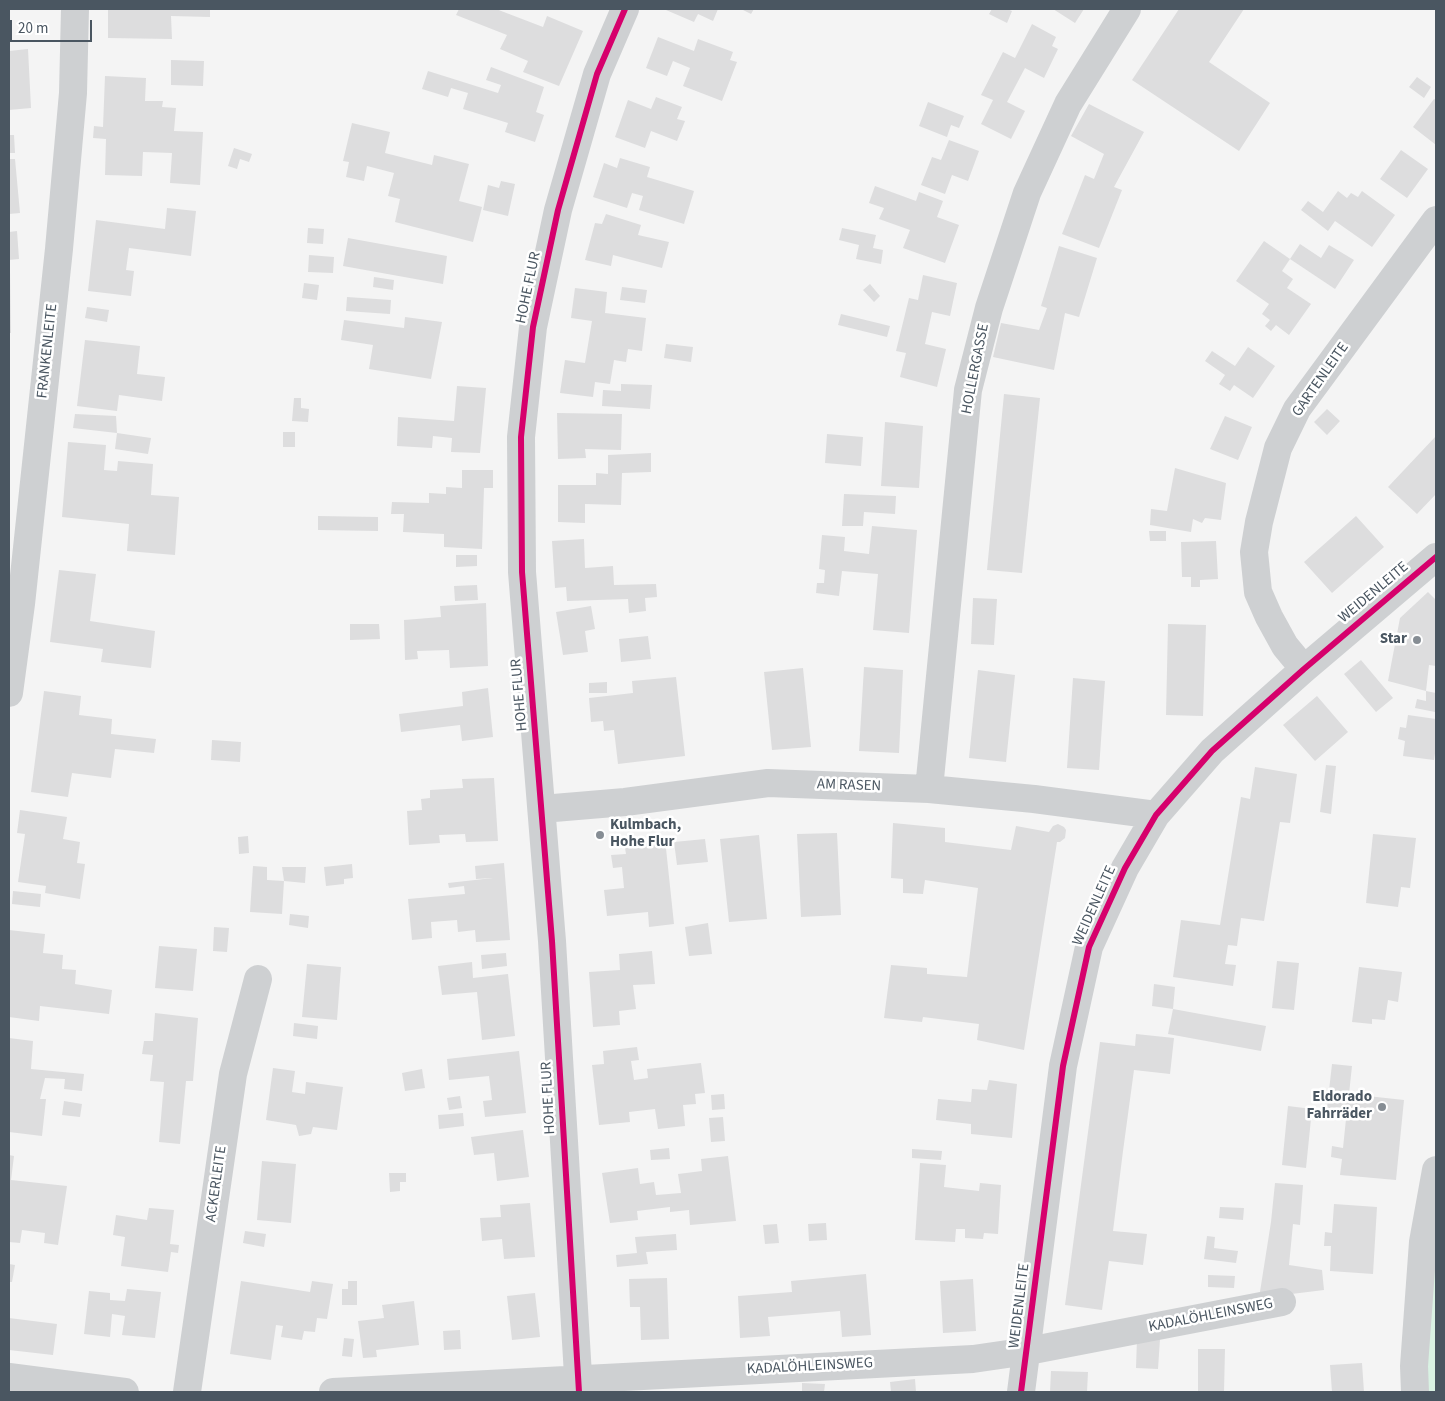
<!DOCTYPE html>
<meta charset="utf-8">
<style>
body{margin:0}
#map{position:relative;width:1445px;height:1401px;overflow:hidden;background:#f4f4f4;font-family:"Source Sans 3",sans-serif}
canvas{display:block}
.frame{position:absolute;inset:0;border:10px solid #4a5661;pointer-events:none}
.scale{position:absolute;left:10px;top:20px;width:82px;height:22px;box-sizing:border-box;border:2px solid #4a5661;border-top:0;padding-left:6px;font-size:15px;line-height:18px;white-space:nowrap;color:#4a5661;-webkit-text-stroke:4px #fff;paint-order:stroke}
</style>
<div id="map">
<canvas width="1445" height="1401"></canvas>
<div class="frame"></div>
<div class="scale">20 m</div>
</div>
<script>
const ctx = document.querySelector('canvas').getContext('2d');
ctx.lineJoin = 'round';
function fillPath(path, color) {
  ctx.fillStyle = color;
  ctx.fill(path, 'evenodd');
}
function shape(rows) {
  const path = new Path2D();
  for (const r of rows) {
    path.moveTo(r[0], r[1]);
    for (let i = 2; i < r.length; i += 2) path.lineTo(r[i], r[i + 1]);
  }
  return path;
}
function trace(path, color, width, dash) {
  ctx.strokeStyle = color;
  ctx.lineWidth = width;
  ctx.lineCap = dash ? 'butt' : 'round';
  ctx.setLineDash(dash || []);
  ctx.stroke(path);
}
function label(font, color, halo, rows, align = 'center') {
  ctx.font = font + ' "Source Sans 3",sans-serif';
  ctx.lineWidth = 5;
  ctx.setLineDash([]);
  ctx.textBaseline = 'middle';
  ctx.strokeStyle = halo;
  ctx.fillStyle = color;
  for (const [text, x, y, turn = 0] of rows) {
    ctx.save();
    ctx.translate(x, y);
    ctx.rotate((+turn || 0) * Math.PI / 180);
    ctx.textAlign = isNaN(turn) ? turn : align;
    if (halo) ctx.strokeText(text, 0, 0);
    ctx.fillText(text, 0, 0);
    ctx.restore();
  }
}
const green = shape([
 [1436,1240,1436,1392,1428,1392,1425,1354]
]);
const building = shape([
 [108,9,210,9,210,17,171,16,172,39,108,38],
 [459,9,496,9,543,27,547,16,583,31,559,86,523,72,528,61,500,49,507,35,456,15],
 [667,9,718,9,713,21,698,14,694,22,666,10],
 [741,9,754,9,751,14],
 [992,9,1007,9,1012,11,1007,23,989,14],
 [1053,9,1084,9,1075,23],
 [1179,9,1244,9,1209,62,1270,103,1239,151,1132,80],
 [1032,24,1056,37,1052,46,1058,49,1044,78,1025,68,1007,102,1025,111,1011,139,981,124,993,100,981,95,1003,52,1015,58],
 [658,37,694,51,698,39,733,52,730,60,737,62,722,101,683,86,690,68,673,61,667,76,646,68],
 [28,49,31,108,9,110,9,51],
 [171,60,204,61,203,86,171,85],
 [491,67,544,87,536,112,544,115,535,142,505,132,508,123,463,109,468,93,451,88,448,97,422,89,428,71,498,93,501,85,486,80],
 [105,76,146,78,145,101,163,101,162,107,176,108,174,131,203,132,200,185,170,183,172,153,143,152,142,176,105,175,106,139,93,138,94,126,103,127],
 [1417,77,1431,87,1424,98,1409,87],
 [656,97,682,107,677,119,685,121,677,141,651,131,645,148,615,137,628,100,651,109],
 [1434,99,1436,100,1436,145,1413,127],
 [928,102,964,116,959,128,951,125,947,137,919,126],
 [1089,104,1144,132,1114,187,1122,190,1099,248,1062,234,1085,175,1094,179,1104,154,1071,136],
 [352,123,390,132,385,153,432,165,434,155,469,164,459,201,482,207,473,242,395,222,400,199,388,196,394,173,367,166,364,181,346,177,349,162,343,161],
 [9,135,14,135,15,153,9,153],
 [949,140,979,151,968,181,952,175,945,194,921,185,932,157,941,160],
 [234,148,252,154,249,162,240,159,237,169,228,166],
 [1401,150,1428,169,1407,198,1380,179],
 [620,158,650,167,647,177,694,191,684,224,639,210,643,196,632,193,627,208,593,197,604,163,617,168],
 [9,159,15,159,20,213,9,214],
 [501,181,515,184,508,216,483,210,488,185,499,188],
 [875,186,916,201,919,192,943,201,937,217,959,225,945,263,903,248,910,230,879,219,884,208,869,203],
 [1338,191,1347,198,1351,193,1358,197,1362,191,1395,215,1372,247,1335,221,1328,231,1301,210,1308,201,1323,212],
 [167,208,196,211,191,256,129,248,126,270,134,271,131,296,88,291,96,220,165,229],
 [606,214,641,225,638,235,669,242,662,268,613,255,611,266,585,260,595,223,602,224],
 [308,228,324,229,323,244,307,243],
 [842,228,876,235,873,248,883,250,881,264,856,259,859,245,839,240],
 [17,231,19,259,9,260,9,232],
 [348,238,447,256,443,284,343,266],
 [1264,241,1290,259,1300,244,1321,258,1329,245,1354,260,1335,289,1290,259,1282,271,1293,279,1287,288,1311,304,1289,335,1276,325,1271,331,1265,326,1270,320,1262,314,1269,304,1236,281],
 [1059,246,1097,258,1079,317,1065,313,1054,370,993,357,1001,323,1039,330,1047,308,1041,306],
 [309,255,334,257,333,273,308,272],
 [9,271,10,271,11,333,9,333],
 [923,275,957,283,950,316,932,312,925,344,946,349,937,387,900,377,906,353,896,351,909,298,918,300],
 [374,277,394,280,393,290,373,287],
 [304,283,319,285,317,300,302,298],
 [870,284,880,296,874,302,863,290],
 [622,287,647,290,645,303,620,300],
 [575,288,607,292,605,313,646,318,642,351,628,349,626,362,614,360,610,384,595,382,593,397,560,393,565,360,585,363,592,321,571,318],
 [347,297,391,300,390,314,346,311],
 [87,307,109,310,107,322,85,318],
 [841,314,890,326,887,337,838,325],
 [405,317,442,322,431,379,369,369,373,345,341,340,344,320,404,328],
 [85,340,140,346,137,374,165,377,162,401,119,395,117,411,77,406],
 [666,344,693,347,691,362,664,358],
 [1248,347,1275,366,1253,398,1234,385,1230,391,1219,384,1225,375,1205,361,1212,351,1235,366],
 [621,384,652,385,650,409,602,406,603,390,621,391],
 [457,386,486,388,480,453,451,452,452,438,433,436,432,448,397,446,398,417,454,421],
 [1004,394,1040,398,1022,573,987,570],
 [294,398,301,398,301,408,309,409,308,422,292,421],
 [1327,409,1340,421,1327,435,1314,422],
 [557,413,622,414,621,450,585,449,586,458,558,459],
 [75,414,116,416,117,433,73,428],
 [1225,416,1252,427,1238,460,1210,449],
 [885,422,923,426,919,488,881,486],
 [283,432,295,432,295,447,283,447],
 [117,433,151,438,148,454,115,449],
 [827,434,863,437,861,466,825,463],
 [1436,436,1436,494,1417,514,1388,487],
 [68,442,106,445,104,470,117,471,118,461,153,464,151,495,179,497,175,555,127,551,129,524,62,517],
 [651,453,651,472,622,473,621,505,585,504,585,523,558,522,558,485,596,485,596,473,608,474,608,455],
 [1175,468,1226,483,1221,520,1205,518,1202,523,1193,519,1191,532,1150,525,1151,509,1167,511],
 [462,470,493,470,493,488,484,488,482,549,444,547,444,534,403,532,404,514,391,514,392,502,429,503,429,493,446,494,446,487,462,488],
 [844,494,896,496,895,514,864,512,863,526,842,526],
 [318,516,378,517,378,531,318,530],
 [1356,516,1384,547,1332,593,1304,562],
 [872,526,917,530,909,633,873,630,878,574,842,571,839,596,816,593,817,583,824,583,825,570,819,569,822,535,845,537,844,551,869,554],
 [1149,531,1166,531,1166,541,1150,541],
 [584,539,585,568,613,566,614,585,656,584,657,597,645,598,646,611,629,613,628,599,567,601,566,587,555,588,552,541],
 [1216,541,1218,579,1200,580,1200,587,1191,587,1191,577,1182,577,1181,542],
 [456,555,477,555,477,566,456,567],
 [59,570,96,574,90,621,155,631,151,668,101,662,103,649,50,642],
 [477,585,478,600,455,601,454,586],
 [1428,592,1436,600,1436,666,1429,665,1426,691,1388,681,1400,618],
 [973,598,997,599,994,645,971,644],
 [486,603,488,666,450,668,449,650,417,651,418,659,405,660,404,620,441,617,440,606],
 [591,606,595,629,585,631,588,652,563,655,556,612],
 [350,624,379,624,380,639,350,640],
 [1168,624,1206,625,1203,716,1166,715],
 [648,636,651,659,621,662,619,639],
 [1361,660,1393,698,1376,712,1344,674],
 [864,667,903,670,899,753,859,751],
 [803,668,811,747,772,750,764,672],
 [978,670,1015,675,1006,762,969,758],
 [676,677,685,756,618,764,614,730,604,731,603,721,591,722,589,698,633,693,632,681],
 [1073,678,1105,681,1099,770,1067,768],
 [607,682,607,693,589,693,589,683],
 [488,688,493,737,462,741,460,725,401,732,399,714,463,706,462,692],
 [44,691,81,696,79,715,112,719,111,734,156,739,154,753,115,749,111,778,72,773,68,797,31,792],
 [1426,691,1436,693,1435,712,1415,708,1417,699,1426,701],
 [1317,696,1348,732,1315,761,1283,725],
 [1408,715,1436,719,1436,747,1434,760,1403,756,1405,741,1398,739,1400,727,1406,728],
 [212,740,241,742,240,762,211,760],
 [1326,765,1336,766,1331,814,1320,812],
 [1255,767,1297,774,1290,823,1280,822,1264,921,1241,918,1237,946,1228,945,1225,964,1236,965,1233,986,1173,977,1181,920,1220,925,1241,797,1250,799],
 [494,778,498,841,466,842,465,834,439,835,440,843,409,845,407,811,422,810,421,799,430,798,430,790,463,788,462,779],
 [20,810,67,817,63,839,80,842,77,863,85,864,80,899,45,893,46,886,18,882,25,834,17,833],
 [893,823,945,828,945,842,1011,850,1016,826,1049,832,1053,826,1058,824,1064,827,1066,830,1065,838,1060,842,1057,842,1024,1050,977,1040,979,1024,923,1017,922,1022,884,1018,891,965,927,968,927,974,967,977,978,888,925,880,923,894,903,893,903,879,891,878],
 [837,833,841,915,801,917,797,834],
 [1373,834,1416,838,1410,888,1401,887,1398,907,1366,903],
 [759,835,767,919,729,922,720,839],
 [248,836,249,853,239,854,238,837],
 [665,839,674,924,649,927,648,912,607,916,604,890,624,888,622,867,613,868,611,855,626,854,624,842],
 [705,839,708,862,677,865,674,842],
 [504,863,510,940,476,942,475,930,458,932,457,920,431,922,432,938,412,940,408,899,465,894,464,886,449,888,448,883,493,878,476,879,475,866],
 [352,864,353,878,344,879,344,884,326,886,324,867],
 [253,866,267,867,267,880,284,881,282,867,306,867,305,883,284,881,282,914,250,912],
 [13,891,41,894,40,907,12,904],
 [290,914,309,916,308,928,289,925],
 [708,923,712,954,689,956,685,927],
 [214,927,229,928,227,952,213,951],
 [9,930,45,934,43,953,63,955,62,969,76,970,75,984,112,990,109,1014,40,1006,39,1021,9,1017],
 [159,946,197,949,193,991,155,988],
 [652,951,655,984,633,985,636,1009,619,1011,620,1025,593,1027,589,972,620,970,619,954],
 [506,953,507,966,482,969,481,955],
 [1277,961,1299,963,1294,1010,1272,1008],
 [472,962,473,978,508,974,515,1036,482,1040,477,992,442,995,438,966],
 [307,964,341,967,337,1020,302,1017],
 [1359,967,1402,972,1398,1002,1388,1000,1385,1020,1372,1019,1372,1024,1352,1022],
 [1154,984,1175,987,1173,1009,1266,1026,1261,1051,1168,1034,1173,1009,1152,1006],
 [155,1013,198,1018,193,1081,186,1081,180,1144,159,1142,164,1082,150,1081,153,1055,142,1054,144,1041,153,1041],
 [294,1023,318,1026,317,1039,293,1036],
 [1136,1034,1174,1038,1170,1074,1134,1070,1123,1151,1113,1231,1147,1234,1143,1265,1109,1261,1102,1310,1065,1305,1100,1042,1135,1046],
 [9,1038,33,1041,31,1069,84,1074,82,1091,64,1089,65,1079,45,1078,40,1099,46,1099,42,1136,9,1132],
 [637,1047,639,1060,631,1061,634,1080,648,1078,647,1069,701,1063,705,1093,695,1094,696,1104,683,1105,685,1126,658,1129,655,1109,629,1112,630,1122,599,1125,592,1065,604,1064,603,1051],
 [519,1051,526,1113,485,1117,483,1101,492,1100,489,1076,449,1080,447,1059],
 [1332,1064,1352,1066,1349,1094,1404,1100,1396,1180,1340,1175,1342,1159,1331,1157,1332,1146,1343,1148,1346,1119,1326,1117],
 [273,1068,295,1071,292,1092,305,1094,306,1082,343,1087,337,1130,313,1127,311,1134,299,1136,296,1125,266,1120],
 [422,1069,425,1088,405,1091,402,1073],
 [989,1080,1017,1084,1012,1138,971,1134,971,1124,936,1120,938,1099,971,1102,972,1089,987,1090],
 [724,1094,725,1109,712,1110,711,1095],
 [460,1096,462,1108,449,1110,447,1098],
 [64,1101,82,1104,80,1117,62,1115],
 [1288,1106,1312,1109,1306,1168,1282,1165],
 [463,1113,464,1126,439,1129,438,1115],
 [723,1117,725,1141,711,1142,709,1118],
 [523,1130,529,1177,497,1181,494,1153,474,1155,471,1137],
 [669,1148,670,1159,651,1160,650,1150],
 [912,1149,942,1151,941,1160,912,1158],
 [9,1155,14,1156,11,1180,67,1186,58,1245,44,1243,45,1233,22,1230,20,1243,9,1242],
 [728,1156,736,1221,690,1225,689,1210,670,1212,670,1207,637,1211,638,1220,610,1223,602,1173,638,1168,640,1184,654,1182,656,1195,681,1193,678,1174,702,1171,701,1159],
 [262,1161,296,1164,291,1223,257,1220],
 [920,1163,946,1165,944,1187,979,1191,980,1183,1001,1185,998,1234,984,1233,983,1239,965,1238,965,1229,956,1229,955,1242,915,1240],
 [389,1173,406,1173,406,1182,400,1182,400,1191,390,1192],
 [1275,1183,1303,1185,1300,1225,1293,1224,1289,1265,1322,1270,1324,1290,1259,1298,1271,1222],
 [530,1203,535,1257,504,1259,502,1239,482,1241,480,1218,501,1217,500,1205],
 [1334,1204,1377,1207,1373,1274,1330,1271,1331,1246,1324,1246,1325,1232,1332,1233],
 [1220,1207,1244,1208,1243,1220,1219,1218],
 [149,1208,174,1210,170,1244,179,1245,178,1253,171,1252,168,1272,121,1266,125,1237,113,1235,116,1215,147,1220],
 [826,1223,827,1240,809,1241,808,1224],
 [777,1224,779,1243,765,1244,763,1225],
 [245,1231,266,1234,264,1247,243,1243],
 [676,1234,677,1250,646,1252,648,1264,617,1267,616,1255,637,1253,635,1237],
 [1207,1236,1215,1237,1214,1248,1238,1251,1236,1263,1204,1259],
 [9,1264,15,1265,12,1282,9,1282],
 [866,1274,871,1335,842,1337,840,1311,768,1317,770,1336,740,1338,738,1296,792,1292,791,1281],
 [1208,1275,1235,1276,1234,1288,1208,1287],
 [667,1278,669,1339,641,1340,640,1307,630,1307,629,1279],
 [973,1279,976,1331,943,1333,940,1281],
 [241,1281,310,1292,312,1281,333,1284,327,1319,317,1318,315,1332,304,1331,302,1340,281,1337,283,1326,276,1325,271,1360,230,1354],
 [348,1281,357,1281,357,1305,342,1305,342,1289,348,1289],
 [127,1289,161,1292,155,1338,122,1335,125,1316,112,1314,110,1337,84,1334,89,1291,110,1293,110,1300,125,1301],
 [535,1293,540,1337,512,1340,507,1296],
 [414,1301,419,1345,376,1350,377,1357,363,1358,358,1321,384,1318,382,1305],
 [9,1318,57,1324,53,1355,9,1350],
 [460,1330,461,1349,444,1350,443,1331],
 [344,1338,354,1339,352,1357,342,1356],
 [1137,1338,1160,1339,1158,1369,1136,1368],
 [1198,1349,1225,1349,1224,1392,1198,1392],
 [1362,1363,1364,1392,1332,1392,1330,1365],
 [1051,1371,1088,1372,1087,1392,1050,1392],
 [915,1379,916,1392,891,1392,890,1382],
 [802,1383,825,1384,824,1392,802,1392]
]);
const minor = shape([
 [1304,669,1285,646,1269,617,1258,592,1254,552,1259,522,1278,448,1297,409,1436,220],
 [9,693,21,604,59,249,73,93,75,9],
 [929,789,968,390,989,308,1027,193,1068,104,1127,9],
 [542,809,625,802,768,783,929,789,1034,799,1156,815],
 [9,1377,125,1392],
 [187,1392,233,1074,258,979],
 [333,1392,973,1359,1028,1351,1282,1302],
 [579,1392,552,941,522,572,521,437,533,327,558,210,597,74,625,9],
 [1021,1392,1063,1066,1089,947,1125,868,1156,815,1212,751,1304,669,1436,557],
 [1415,1392,1414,1366,1423,1242,1436,1170]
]);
const cycleway = shape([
 [579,1392,552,941,522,572,521,437,533,327,558,210,597,74,625,9],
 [1021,1392,1063,1066,1089,947,1125,868,1156,815,1212,751,1304,669,1436,557]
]);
const markers = [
 [1417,640,5,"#868d94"],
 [600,835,5,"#868d94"],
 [1382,1107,5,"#868d94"]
];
const streetNames = [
 ["HOHE FLUR",529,288,-78],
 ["FRANKENLEITE",48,351,-84],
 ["HOLLERGASSE",976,369,-79],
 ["GARTENLEITE",1321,380,-55],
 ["WEIDENLEITE",1374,593,-40],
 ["HOHE FLUR",520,695,-95],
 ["AM RASEN",849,786,2],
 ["WEIDENLEITE",1095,906,-66],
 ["HOHE FLUR",549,1098,-93],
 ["ACKERLEITE",217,1184,-82],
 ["WEIDENLEITE",1020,1306,-83],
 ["KADALÖHLEINSWEG",1211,1316,-11],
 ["KADALÖHLEINSWEG",810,1367,-3]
];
const poiNames = [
 ["Star",1407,640],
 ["Kulmbach,",610,826,"left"],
 ["Hohe Flur",610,843,"left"],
 ["Eldorado",1372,1098],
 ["Fahrräder",1372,1115]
];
fillPath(green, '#d9f2e3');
fillPath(building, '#ddddde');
trace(minor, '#ced0d2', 28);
trace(cycleway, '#d6006c', 6);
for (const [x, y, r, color] of markers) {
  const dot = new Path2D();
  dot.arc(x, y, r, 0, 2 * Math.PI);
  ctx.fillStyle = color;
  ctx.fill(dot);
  trace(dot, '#fff', 2);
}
label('15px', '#4a5661', '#fff', streetNames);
label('bold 15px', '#4a5661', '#fff', poiNames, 'right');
</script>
